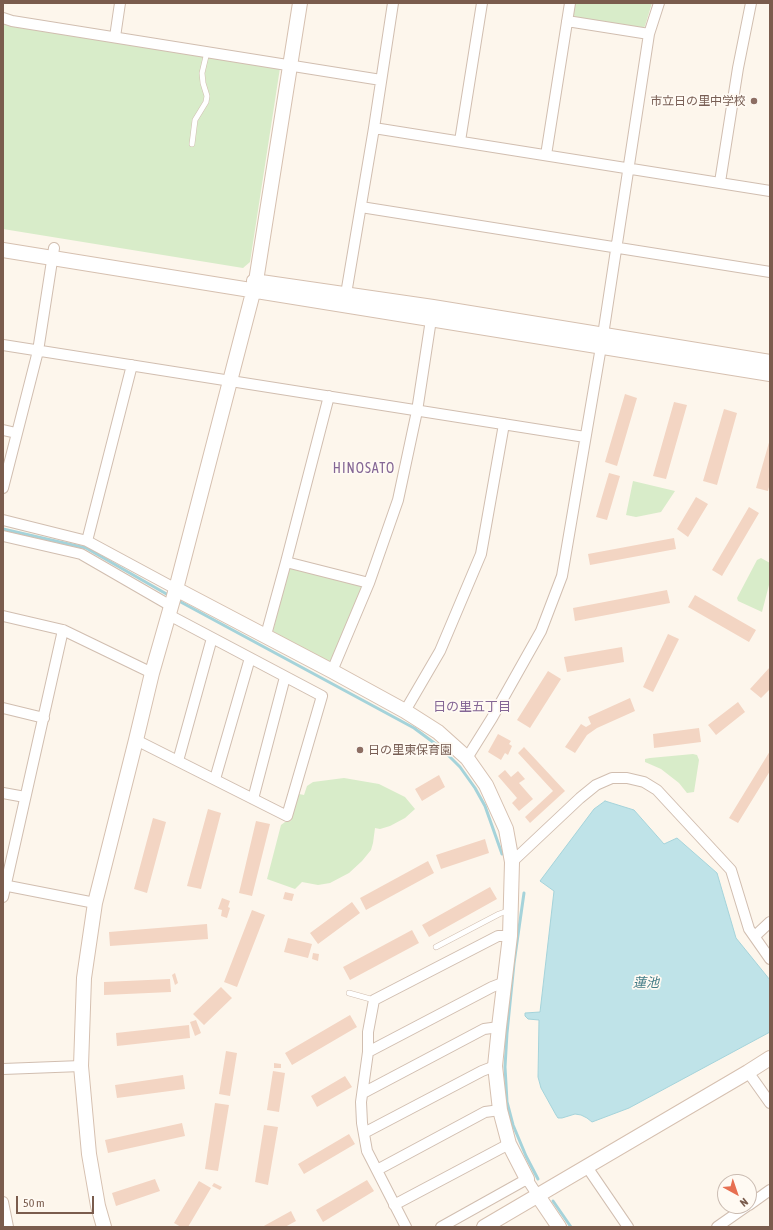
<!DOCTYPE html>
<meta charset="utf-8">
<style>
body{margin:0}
#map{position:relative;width:773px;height:1230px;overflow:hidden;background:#fdf6ec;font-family:"Asap Condensed",sans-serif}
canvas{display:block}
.frame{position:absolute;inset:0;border:4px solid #7a5c4d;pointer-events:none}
.north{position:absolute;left:717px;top:1174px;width:40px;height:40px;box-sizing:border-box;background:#fffaf3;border:1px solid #cabbb1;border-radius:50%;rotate:140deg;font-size:11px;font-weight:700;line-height:16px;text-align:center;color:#7a5c4d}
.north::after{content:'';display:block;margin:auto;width:14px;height:18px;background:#e76f51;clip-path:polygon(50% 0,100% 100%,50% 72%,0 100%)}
.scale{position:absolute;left:16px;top:1196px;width:78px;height:18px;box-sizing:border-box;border:2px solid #7a5c4d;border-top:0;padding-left:5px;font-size:12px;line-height:14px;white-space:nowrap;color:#7a5c4d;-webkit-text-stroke:3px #fffaf3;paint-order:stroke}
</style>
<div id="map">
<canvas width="773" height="1230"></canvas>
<div class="frame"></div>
<div class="north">N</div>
<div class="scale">50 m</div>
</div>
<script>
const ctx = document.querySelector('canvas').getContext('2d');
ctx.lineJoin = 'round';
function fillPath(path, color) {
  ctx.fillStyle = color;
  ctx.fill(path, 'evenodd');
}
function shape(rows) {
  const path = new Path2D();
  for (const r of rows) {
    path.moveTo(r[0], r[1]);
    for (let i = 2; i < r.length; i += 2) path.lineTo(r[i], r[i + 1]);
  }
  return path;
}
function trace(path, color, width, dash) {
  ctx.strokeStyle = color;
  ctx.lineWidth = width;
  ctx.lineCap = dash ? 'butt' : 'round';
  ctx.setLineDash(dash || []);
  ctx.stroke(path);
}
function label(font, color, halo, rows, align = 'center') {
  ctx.font = font + ' "Asap Condensed","Noto Sans JP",sans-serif';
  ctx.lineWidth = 3.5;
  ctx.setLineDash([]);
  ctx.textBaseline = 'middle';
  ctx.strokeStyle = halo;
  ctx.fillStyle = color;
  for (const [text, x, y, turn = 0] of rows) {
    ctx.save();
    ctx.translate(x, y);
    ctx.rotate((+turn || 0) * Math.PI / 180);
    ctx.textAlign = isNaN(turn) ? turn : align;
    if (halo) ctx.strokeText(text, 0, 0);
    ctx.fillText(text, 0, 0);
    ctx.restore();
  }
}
const green = shape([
 [575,3,652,3,645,26,642,30,577,19,573,15],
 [3,23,8,26,280,68,250,262,243,268,3,229],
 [633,481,675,491,661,512,636,517,626,515],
 [761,558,770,563,770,581,762,612,738,601,737,598,757,560],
 [292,566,359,583,362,588,333,660,328,663,277,635,273,631,289,570],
 [693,754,697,755,699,760,694,792,687,793,679,783,661,769,645,762,645,759,650,758],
 [344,778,379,784,405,797,415,809,405,818,390,826,380,829,375,828,373,843,371,850,362,861,349,873,330,883,318,885,302,882,295,889,267,879,281,825,285,822,291,821,299,794,304,795,307,786,313,782]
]);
const water = shape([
 [605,801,634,810,664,844,677,838,717,873,736,938,770,980,770,1032,629,1108,592,1122,587,1118,581,1115,575,1114,562,1118,558,1118,556,1115,541,1088,538,1077,539,1020,528,1019,525,1016,525,1013,540,1012,554,891,540,881,594,809,605,801]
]);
const stream = shape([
 [3,529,86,548,170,596],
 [177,600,414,728,441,748,460,767,475,788,485,806,502,854],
 [524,893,514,963,507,1033,505,1067,507,1102,513,1125,526,1156,538,1179],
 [553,1201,571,1227]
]);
const building = shape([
 [625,394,637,398,617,466,605,462],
 [674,402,687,405,666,479,653,476],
 [724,409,737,413,717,485,703,481],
 [770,439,770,483,768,491,756,488],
 [609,473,620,476,607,520,596,517],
 [696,497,708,504,688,537,677,529],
 [749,507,759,513,722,576,712,570],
 [674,538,676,549,590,565,588,554],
 [667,590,670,603,575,621,573,608],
 [695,595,756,630,749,642,688,607],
 [668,634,679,639,653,692,643,687],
 [622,647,624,662,567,672,564,657],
 [770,667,770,689,761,698,750,689],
 [548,671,561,679,530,728,517,720],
 [630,698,635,711,597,728,587,735,575,753,565,747,581,724,586,727,591,724,588,717],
 [738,702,745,712,716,735,708,725],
 [699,728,701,742,654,748,653,734],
 [498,734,511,741,509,744,512,746,508,755,505,753,501,760,488,752],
 [524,747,565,791,530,823,525,817,553,791,518,753],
 [770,751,770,771,738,823,729,818],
 [505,770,511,777,518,771,525,779,519,783,533,799,519,811,512,803,517,798,498,776],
 [439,775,445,787,422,801,415,789],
 [208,809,221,813,201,889,187,886],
 [153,818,166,822,147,893,134,889],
 [256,821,270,824,252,896,239,893],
 [485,839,489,853,441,869,436,855],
 [428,861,434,873,366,910,360,898],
 [490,887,497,899,429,937,422,925],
 [285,892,294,894,292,901,283,899],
 [222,898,230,901,228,907,230,908,227,918,221,916,222,910,218,909],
 [352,902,360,913,318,944,310,933],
 [252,910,265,915,237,987,224,982],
 [207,924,208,939,110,946,109,932],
 [412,930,419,943,350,980,343,967],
 [288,938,312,944,308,958,284,952],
 [313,953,319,954,318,961,312,959],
 [175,973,178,983,175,985,172,975],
 [170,979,171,992,104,995,104,982],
 [221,987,232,998,204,1025,193,1014],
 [350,1015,357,1027,292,1065,285,1053],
 [196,1020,201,1033,195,1036,190,1022],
 [189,1025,190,1038,117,1046,116,1033],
 [226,1051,237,1053,230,1096,219,1094],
 [274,1063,281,1064,281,1068,274,1068],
 [273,1071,285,1073,279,1112,267,1110],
 [183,1075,185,1089,117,1098,115,1085],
 [345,1076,352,1087,317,1107,311,1096],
 [215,1103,229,1105,218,1171,205,1169],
 [182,1123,185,1136,108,1153,105,1140],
 [264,1125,278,1127,268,1185,255,1182],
 [349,1134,355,1144,304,1174,298,1164],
 [155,1179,160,1191,116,1206,112,1193],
 [367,1180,374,1191,323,1222,316,1210],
 [199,1181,211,1188,188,1227,181,1227,174,1223],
 [214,1183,222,1187,220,1190,212,1186],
 [291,1211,296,1221,285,1227,262,1227]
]);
const lane = shape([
 [192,144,195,120,206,102,207,96,203,83,202,73,207,52],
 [436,947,499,914,510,910],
 [349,993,374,1000]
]);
const street = shape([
 [3,18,12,21,381,80],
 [567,21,649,34],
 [115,37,120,3],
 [374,128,770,191],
 [460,141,482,3],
 [546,155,570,3],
 [720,182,738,68,751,3],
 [361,207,770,272],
 [346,294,374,128,393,3],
 [3,345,585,437],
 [3,430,16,433],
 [3,488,38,351,54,248],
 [3,520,87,541,176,589],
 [3,536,81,554,171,606],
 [87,541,132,365],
 [286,562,369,583],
 [3,616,63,630,152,673],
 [266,635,286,562,329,396],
 [332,671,369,583,398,500,417,411,432,313],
 [3,708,44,718],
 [405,711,440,651,481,554,504,424],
 [136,740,287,816,322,696,169,615],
 [467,758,492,718,541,631,562,576,603,335,649,34,659,3],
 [178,761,212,638],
 [215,779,250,658],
 [3,793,25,797],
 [253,799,285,677],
 [512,862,580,798,596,785,612,778,627,778,644,782,657,790,731,870,749,929,770,959],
 [3,885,95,903],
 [3,897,63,630],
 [755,936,770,922],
 [368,1052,492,987,505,982],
 [3,1069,81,1066],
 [748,1072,770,1103],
 [363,1093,484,1029,499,1027],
 [364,1133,482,1071,495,1066],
 [587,1167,628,1227],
 [377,1170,485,1112,500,1110],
 [3,1202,8,1227],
 [394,1205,509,1144],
 [749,1205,770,1190],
 [406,1227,367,1151,362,1123,361,1102,368,1052,368,1032,374,1000,498,936,510,936],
 [441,1227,527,1179,538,1196],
 [717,1227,747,1206]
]);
const secondary = shape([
 [3,250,770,374],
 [254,281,433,307,770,362],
 [176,589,332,671,405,711,438,732,467,758,486,785,506,829,512,862,510,936,499,1027,495,1066,500,1110,509,1144,527,1179],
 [538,1196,559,1227],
 [104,1227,98,1206,89,1154,81,1066,84,978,95,903,136,740,152,673,176,589,256,281,300,3],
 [484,1227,748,1072,770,1058]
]);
const markers = [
 [754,101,4,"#8d6e63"],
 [360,750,4,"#8d6e63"]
];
const educationNames = [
 ["市立日の里中学校",746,101],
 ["日の里東保育園",368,750,"left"]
];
const neighbourhoodNames = [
 ["日の里五丁目",472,707]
];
const waterNames = [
 ["蓮池",646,983]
];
const quarterNames = [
 ["HINOSATO",364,469]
];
fillPath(green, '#d8ecc9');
fillPath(water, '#bfe3e8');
trace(water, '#a5d3da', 1);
trace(stream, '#a5d3da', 3);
fillPath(building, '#f3d5c3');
trace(lane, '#d1beb0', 6);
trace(street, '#d1beb0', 12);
trace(secondary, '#d6c0b0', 16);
trace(lane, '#fff', 5);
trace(street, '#fff', 10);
trace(secondary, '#fff', 14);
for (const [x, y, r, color] of markers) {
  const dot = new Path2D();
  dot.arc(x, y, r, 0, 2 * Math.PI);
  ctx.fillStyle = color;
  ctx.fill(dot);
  trace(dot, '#fffaf3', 1.5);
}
label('12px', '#785e54', '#fffaf3', educationNames, 'right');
label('13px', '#846695', '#fffaf3', neighbourhoodNames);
label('italic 13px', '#437c86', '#fffaf3', waterNames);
ctx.letterSpacing = '1px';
label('14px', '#846695', '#fffaf3', quarterNames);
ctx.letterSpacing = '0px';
</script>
